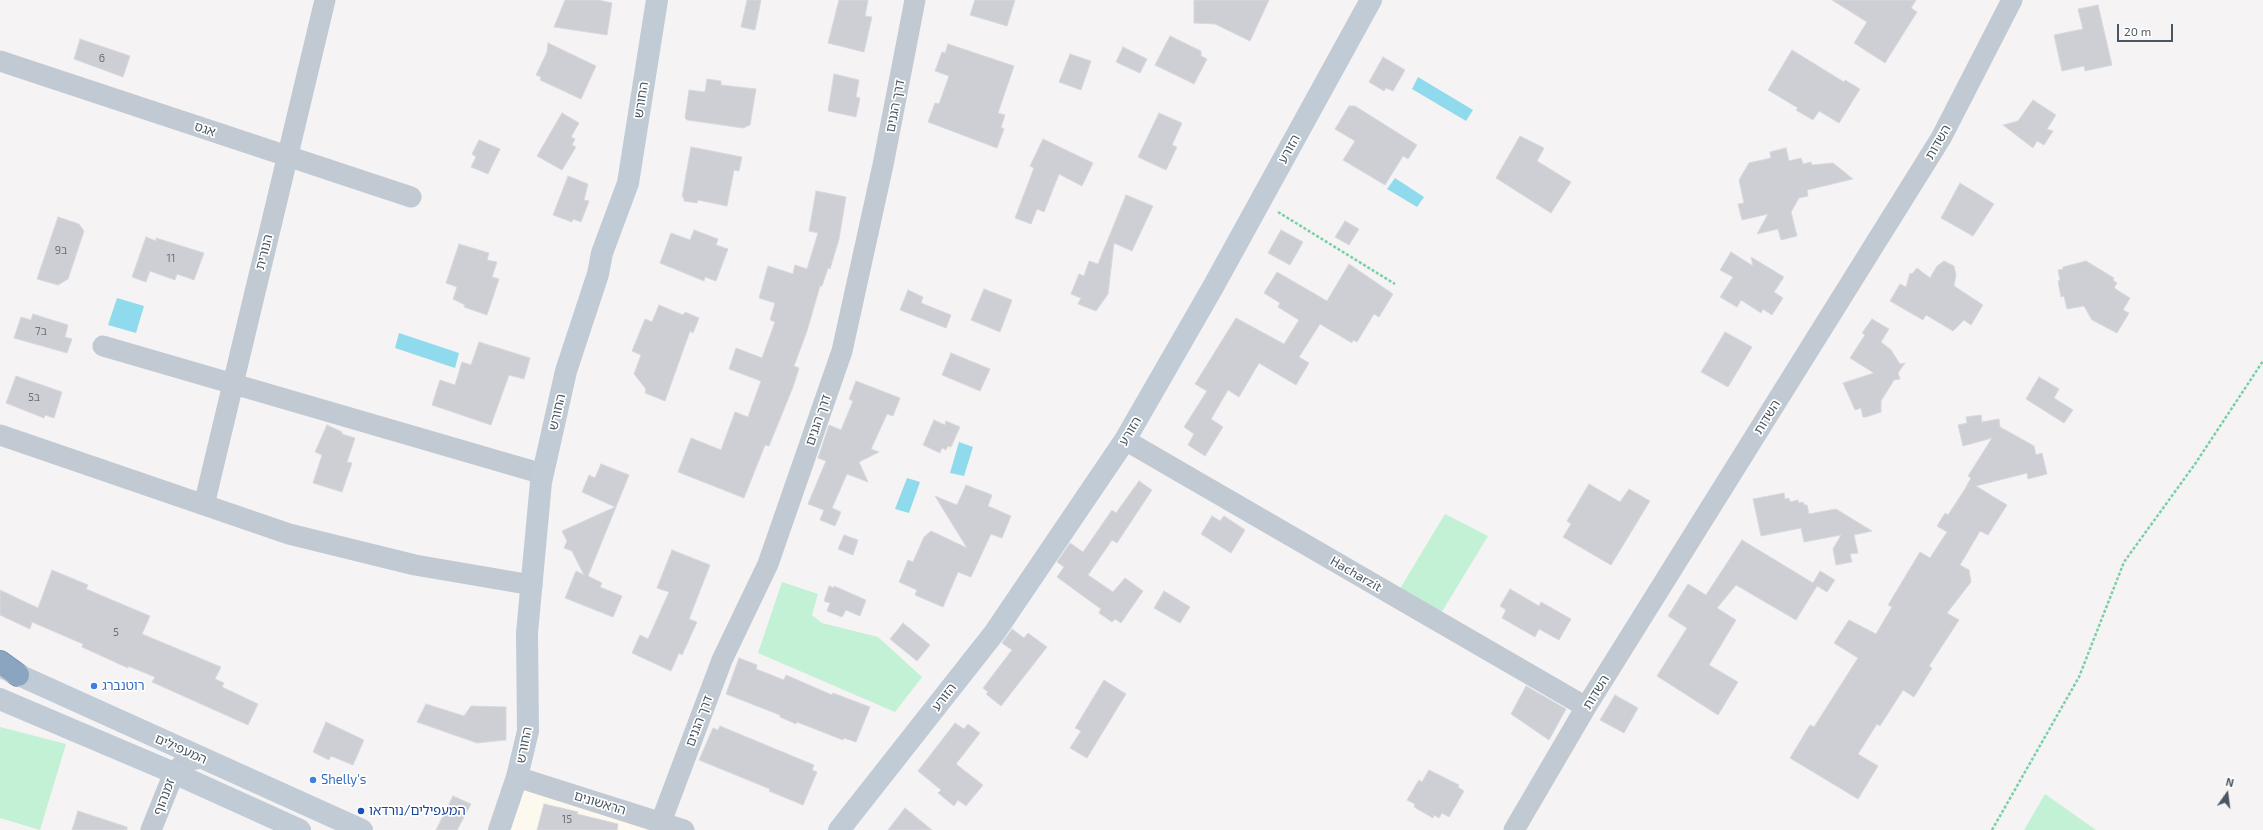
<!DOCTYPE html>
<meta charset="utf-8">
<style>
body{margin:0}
#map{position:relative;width:2263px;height:830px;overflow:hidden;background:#f5f3f3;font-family:"Exo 2",sans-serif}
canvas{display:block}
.north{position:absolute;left:2207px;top:774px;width:40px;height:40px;-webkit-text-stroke:3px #fff;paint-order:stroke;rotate:14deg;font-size:11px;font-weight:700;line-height:16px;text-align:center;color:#4a5661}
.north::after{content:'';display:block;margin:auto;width:14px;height:18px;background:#4a5661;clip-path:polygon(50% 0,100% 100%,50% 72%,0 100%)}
.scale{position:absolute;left:2117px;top:24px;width:56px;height:18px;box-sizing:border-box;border:2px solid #4a5661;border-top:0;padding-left:5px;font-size:12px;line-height:14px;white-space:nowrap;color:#4a5661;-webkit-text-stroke:3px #fff;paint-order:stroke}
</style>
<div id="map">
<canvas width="2263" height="830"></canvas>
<div class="north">N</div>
<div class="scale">20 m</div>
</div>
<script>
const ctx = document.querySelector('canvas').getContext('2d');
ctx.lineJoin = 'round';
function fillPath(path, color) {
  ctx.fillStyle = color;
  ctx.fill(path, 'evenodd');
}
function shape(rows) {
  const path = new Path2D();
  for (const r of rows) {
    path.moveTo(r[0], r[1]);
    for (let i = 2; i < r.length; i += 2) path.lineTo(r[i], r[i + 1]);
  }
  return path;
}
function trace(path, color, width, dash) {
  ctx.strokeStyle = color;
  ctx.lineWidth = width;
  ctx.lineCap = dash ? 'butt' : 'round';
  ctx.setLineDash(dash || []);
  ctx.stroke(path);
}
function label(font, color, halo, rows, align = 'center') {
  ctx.font = font + ' "Exo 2","Noto Sans Hebrew",sans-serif';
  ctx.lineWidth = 3.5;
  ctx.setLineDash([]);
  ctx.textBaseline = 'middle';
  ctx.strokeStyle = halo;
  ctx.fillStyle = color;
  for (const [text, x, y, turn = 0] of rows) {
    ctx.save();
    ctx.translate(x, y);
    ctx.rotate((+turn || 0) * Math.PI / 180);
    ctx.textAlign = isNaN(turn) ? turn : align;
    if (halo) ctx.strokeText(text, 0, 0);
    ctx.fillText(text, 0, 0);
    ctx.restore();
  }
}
const commercial = shape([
 [522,786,670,830,508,830]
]);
const green = shape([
 [1445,514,1488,536,1440,615,1398,592],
 [782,582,818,594,812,615,822,623,878,637,922,677,895,712,758,653],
 [0,727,66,744,40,830,0,818],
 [2045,794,2096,830,2024,830]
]);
const water = shape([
 [1418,77,1473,110,1466,121,1412,89],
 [1395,178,1424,197,1417,207,1387,189],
 [117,298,144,306,136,333,108,325],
 [399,333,459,353,455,368,395,348],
 [959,442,973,447,964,476,950,473],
 [907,478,920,482,909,513,895,509]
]);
const building = shape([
 [565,0,598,0,612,3,607,35,554,27,565,0],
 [747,0,761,0,755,30,741,27,747,0],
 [839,0,868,0,865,16,872,17,864,52,828,43,839,0],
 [975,0,1015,0,1007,26,970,15,975,0],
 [1194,0,1269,0,1250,41,1215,24,1194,23,1194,0],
 [1832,0,1916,0,1911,8,1917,12,1885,63,1854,43,1867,22,1832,0],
 [2098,5,2112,65,2085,71,2084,66,2062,71,2054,35,2083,29,2078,9,2098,5],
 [1170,36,1201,51,1201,56,1207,59,1194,84,1155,65,1170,36],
 [80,39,130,56,123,77,74,59,80,39],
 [548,43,596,66,581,99,540,80,541,77,536,75,547,52,548,43],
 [948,44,1014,66,998,113,1005,115,1001,127,1004,129,997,148,928,122,935,103,939,104,949,76,935,71,942,52,945,53,948,44],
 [1123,47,1147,59,1140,73,1116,62,1123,47],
 [1792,50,1844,82,1845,80,1860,89,1839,123,1819,111,1813,120,1796,110,1798,108,1768,90,1792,50],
 [1070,54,1091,61,1081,90,1059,82,1070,54],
 [1383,57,1405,70,1393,91,1386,88,1384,91,1369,82,1383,57],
 [834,74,859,80,856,97,860,98,856,117,828,111,834,74],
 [707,79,721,81,721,85,756,89,750,125,743,128,687,120,685,118,689,90,705,92,707,79],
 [2033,100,2056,115,2047,129,2053,131,2044,145,2037,141,2033,148,2003,125,2018,121,2033,100],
 [1349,106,1355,106,1417,145,1408,159,1403,156,1385,185,1343,160,1355,141,1335,129,1349,106],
 [562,113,579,123,571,137,575,139,572,145,576,147,562,170,537,156,562,113],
 [1159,113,1182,123,1172,145,1177,147,1166,170,1138,157,1159,113],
 [1520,136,1544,148,1537,161,1571,182,1551,213,1496,178,1520,136],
 [1043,139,1093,163,1082,186,1059,174,1044,212,1037,209,1031,224,1015,218,1034,168,1030,166,1043,139],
 [479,140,500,149,488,174,471,167,476,157,472,154,479,140],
 [691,147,742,157,739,171,734,170,727,206,698,200,697,203,684,201,684,198,682,197,691,147],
 [1786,148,1789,161,1801,158,1803,164,1811,162,1812,165,1833,163,1853,179,1807,190,1808,196,1799,198,1791,212,1797,236,1781,240,1778,229,1757,234,1768,214,1742,220,1738,204,1744,203,1739,180,1749,163,1771,158,1770,152,1786,148],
 [568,176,588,184,584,200,589,201,581,222,573,219,572,222,553,215,568,176],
 [1960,183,1994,204,1973,236,1941,218,1960,183],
 [816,191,846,197,839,239,830,269,828,268,822,286,820,286,807,331,794,366,799,368,793,387,769,446,765,445,744,498,678,472,691,438,721,450,735,412,748,417,761,381,729,369,736,348,762,358,775,322,770,320,775,303,759,298,768,266,793,274,795,265,807,269,818,233,809,231,816,191],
 [1126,195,1153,206,1132,251,1114,243,1108,294,1096,311,1078,304,1081,298,1071,294,1079,274,1084,276,1089,261,1098,264,1126,195],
 [58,217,79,224,84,231,68,279,58,285,37,279,58,217],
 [1345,221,1359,229,1349,245,1335,237,1345,221],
 [694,230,718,239,716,245,728,249,716,281,705,277,704,281,660,263,671,233,690,240,694,230],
 [1281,230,1303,242,1290,265,1268,253,1281,230],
 [146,237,156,241,156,238,204,253,194,280,177,274,175,280,150,271,146,282,132,277,146,237],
 [459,244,489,253,487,260,497,262,492,277,499,279,487,315,464,307,465,305,453,299,457,287,446,283,459,244],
 [1731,252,1753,266,1751,257,1784,277,1774,292,1783,298,1772,315,1763,309,1761,313,1741,300,1737,307,1720,297,1733,277,1720,270,1731,252],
 [1944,261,1954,266,1956,275,1954,286,1983,305,1971,325,1964,320,1953,331,1926,315,1923,320,1890,301,1900,284,1906,287,1910,273,1912,274,1917,268,1930,278,1937,266,1944,261],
 [2086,261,2114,278,2113,280,2117,283,2114,288,2130,298,2123,310,2129,313,2117,333,2092,320,2084,306,2067,309,2064,296,2061,297,2058,281,2060,280,2058,270,2063,269,2063,267,2086,261],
 [1349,264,1393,294,1379,317,1374,314,1357,342,1353,340,1352,343,1320,324,1299,357,1309,363,1296,385,1259,363,1239,397,1228,390,1211,419,1223,427,1205,456,1188,445,1194,434,1184,427,1207,391,1195,384,1236,318,1284,344,1299,320,1278,307,1280,303,1264,293,1277,272,1327,301,1349,264],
 [984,289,1012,300,1000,332,971,320,984,289],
 [908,290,923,297,921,303,951,315,946,328,900,310,908,290],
 [659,305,683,315,685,312,699,318,693,333,690,331,665,401,645,393,646,389,634,374,641,355,632,351,645,319,652,322,659,305],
 [33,314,68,325,65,337,72,339,67,353,14,338,21,317,31,320,33,314],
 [1872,319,1889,329,1881,342,1891,350,1900,364,1905,363,1898,373,1900,379,1894,380,1881,401,1881,412,1866,417,1863,417,1861,408,1855,410,1843,383,1874,373,1850,358,1865,335,1862,333,1872,319],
 [1725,332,1752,347,1728,387,1701,372,1725,332],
 [479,342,530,358,524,379,509,375,491,425,432,405,440,380,455,385,462,362,471,365,479,342],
 [951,353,990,369,980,391,942,375,951,353],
 [16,376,62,392,54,418,45,415,44,418,6,403,16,376],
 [2039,377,2059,389,2054,398,2073,410,2064,423,2026,399,2039,377],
 [856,381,900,398,893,416,887,414,871,449,879,452,859,462,868,482,847,474,832,508,841,512,835,526,820,520,824,510,808,504,826,461,818,458,829,425,841,430,853,401,849,399,856,381],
 [1981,415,1982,422,1999,419,2000,427,2034,446,2036,455,2042,453,2047,474,2028,479,2027,473,1976,486,2007,505,1988,535,1980,531,1960,565,1969,570,1971,582,1947,613,1959,620,1929,666,1932,668,1914,697,1903,690,1880,726,1877,724,1858,754,1878,766,1858,799,1790,758,1810,725,1814,727,1858,658,1834,643,1849,620,1876,634,1892,607,1888,605,1920,552,1930,558,1947,532,1937,526,1945,513,1948,515,1965,489,1971,478,1968,476,1992,438,1963,446,1958,425,1967,423,1966,417,1981,415],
 [934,420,945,425,946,421,960,427,951,447,948,446,946,450,942,448,940,453,923,445,934,420],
 [327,425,342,432,342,434,355,438,347,462,352,463,342,492,313,483,322,455,315,452,327,425],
 [601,464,629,475,588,576,602,583,600,587,622,596,613,617,565,598,576,571,584,575,572,551,564,548,567,541,562,531,615,507,582,492,589,475,595,478,601,464],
 [1139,481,1152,490,1117,543,1112,540,1088,575,1113,592,1125,578,1143,591,1121,623,1115,619,1112,622,1099,613,1101,609,1057,577,1064,567,1057,562,1070,543,1083,552,1112,510,1116,513,1139,481],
 [1589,484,1620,502,1629,489,1650,501,1611,565,1563,537,1571,524,1567,521,1589,484],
 [966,485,992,495,988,506,1011,516,1002,538,991,534,971,577,958,572,943,607,915,595,917,590,899,582,908,560,913,562,924,537,931,531,967,548,935,496,957,505,966,485],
 [1784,493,1785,499,1789,498,1790,502,1798,500,1799,503,1803,502,1804,505,1807,505,1809,514,1836,509,1872,531,1854,535,1858,553,1850,554,1852,562,1836,565,1833,549,1841,535,1804,542,1801,528,1761,536,1753,499,1784,493],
 [1212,516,1220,521,1224,516,1245,530,1231,553,1201,534,1212,516],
 [844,535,858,540,853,555,838,549,844,535],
 [1742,540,1813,583,1820,571,1835,580,1827,592,1817,586,1796,620,1736,585,1717,608,1736,620,1709,665,1738,682,1718,715,1657,676,1687,628,1668,616,1688,584,1706,595,1742,540],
 [672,550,710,565,689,619,697,622,682,655,679,653,671,671,632,653,640,635,648,639,669,592,657,588,672,550],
 [52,570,88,585,86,589,150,616,142,634,221,667,215,679,224,683,222,687,258,704,248,725,152,682,155,677,128,666,128,668,82,647,83,644,32,622,30,629,0,615,0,590,38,608,52,570],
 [829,586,834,588,834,586,866,600,860,616,846,610,842,617,827,611,830,603,824,601,829,586],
 [1510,589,1539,606,1541,602,1571,619,1559,640,1539,629,1535,637,1502,618,1506,610,1500,606,1510,589],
 [1164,591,1190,607,1180,623,1154,608,1164,591],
 [903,623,930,645,917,661,890,639,903,623],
 [1012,629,1024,638,1028,633,1047,647,1001,706,986,694,988,692,983,688,1012,650,1002,643,1012,629],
 [739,658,757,665,756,669,784,680,786,675,832,695,833,693,870,707,856,742,844,738,843,740,797,722,796,724,780,717,780,715,726,694,739,658],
 [1104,680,1126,694,1087,758,1070,748,1081,731,1075,728,1104,680],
 [1526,686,1566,709,1549,740,1511,714,1526,686],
 [1615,695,1638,708,1624,733,1600,720,1615,695],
 [426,704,464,716,471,706,506,707,506,740,477,743,417,722,426,704],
 [326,722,364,740,353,765,331,756,329,760,313,752,326,722],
 [955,723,964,729,968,724,980,733,956,764,983,785,966,806,958,800,954,806,938,793,941,790,918,771,955,723],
 [720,726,814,765,812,770,817,772,803,805,769,791,770,789,699,760,713,728,718,730,720,726],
 [1429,770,1459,785,1458,787,1464,791,1449,817,1442,813,1439,818,1434,815,1433,818,1414,807,1415,804,1407,800,1419,780,1422,782,1429,770],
 [453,796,471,804,457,830,436,830,453,796],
 [544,804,578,812,577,814,618,824,617,830,537,830,544,804],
 [905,808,932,830,888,830,905,808],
 [78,811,127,827,127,830,72,830,78,811]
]);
const path = shape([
 [1278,212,1395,284],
 [1992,830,2079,677,2124,562,2195,464,2263,361]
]);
const street = shape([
 [0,61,411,197],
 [103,346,543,474],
 [0,435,289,534,415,565,532,585],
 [1125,440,1586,707],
 [204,505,325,0],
 [517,777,684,830],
 [661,822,722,660,768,564,842,351,883,165,915,0],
 [151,830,174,773,186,761,201,758],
 [1514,830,1586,707,1941,138,2012,0]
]);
const secondary = shape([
 [1,667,362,830],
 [0,699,174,773,300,830],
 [499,830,517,777,528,731,527,633,541,482,566,371,598,274,602,253,628,183,657,0],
 [839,830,995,632,1125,440,1213,287,1371,0]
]);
const highway = shape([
 [0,662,18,675]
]);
const markers = [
 [94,686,4,"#3f7fe0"],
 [313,780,4,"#3f7fe0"],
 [361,811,4,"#1a4fb4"]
];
const numberNames = [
 ["6",102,58],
 ["9ב",61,250],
 ["11",171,258],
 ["7ב",41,331],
 ["5ב",34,397],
 ["5",116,632],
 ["15",567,819]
];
const streetNames = [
 ["החורש",641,100,-81],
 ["דרך הגנים",895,106,-79],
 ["אגס",205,129,18],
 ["השדות",1938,142,-60],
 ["הזורע",1289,149,-61],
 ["הנורית",264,252,-76],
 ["החורש",557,412,-77],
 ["השדות",1767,417,-58],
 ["דרך הגנים",818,420,-71],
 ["הזורע",1130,431,-59],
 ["Hacharzit",1356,574,30],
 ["השדות",1596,692,-58],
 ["הזורע",944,697,-52],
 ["דרך הגנים",699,721,-69],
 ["החורש",524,745,-79],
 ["המעפילים",181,749,24],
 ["זמנהוף",164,797,-69],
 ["הראשונים",600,803,17]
];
const shopNames = [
 ["רוטנברג",102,686],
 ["Shelly's",321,780]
];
const transitNames = [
 ["המעפילים/נורדאו",369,811]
];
fillPath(commercial, '#fdf9ef');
fillPath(green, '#c3f1d5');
fillPath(water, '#90daee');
fillPath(building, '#cdcfd5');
trace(building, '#d7d9de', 1);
trace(highway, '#7690ad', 24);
trace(path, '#7ad0a6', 2.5, [3, 2]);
trace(street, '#c1cad2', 21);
trace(secondary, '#c1cbd6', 22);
trace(highway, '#8ba5c1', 22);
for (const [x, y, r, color] of markers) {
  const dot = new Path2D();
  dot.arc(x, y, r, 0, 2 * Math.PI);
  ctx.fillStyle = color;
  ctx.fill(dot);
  trace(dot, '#fff', 1.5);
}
label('11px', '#6b747e', null, numberNames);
label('13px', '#4a5661', '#fff', streetNames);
label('13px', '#366cbe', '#fff', shopNames, 'left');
label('13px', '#164399', '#fff', transitNames, 'left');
</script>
